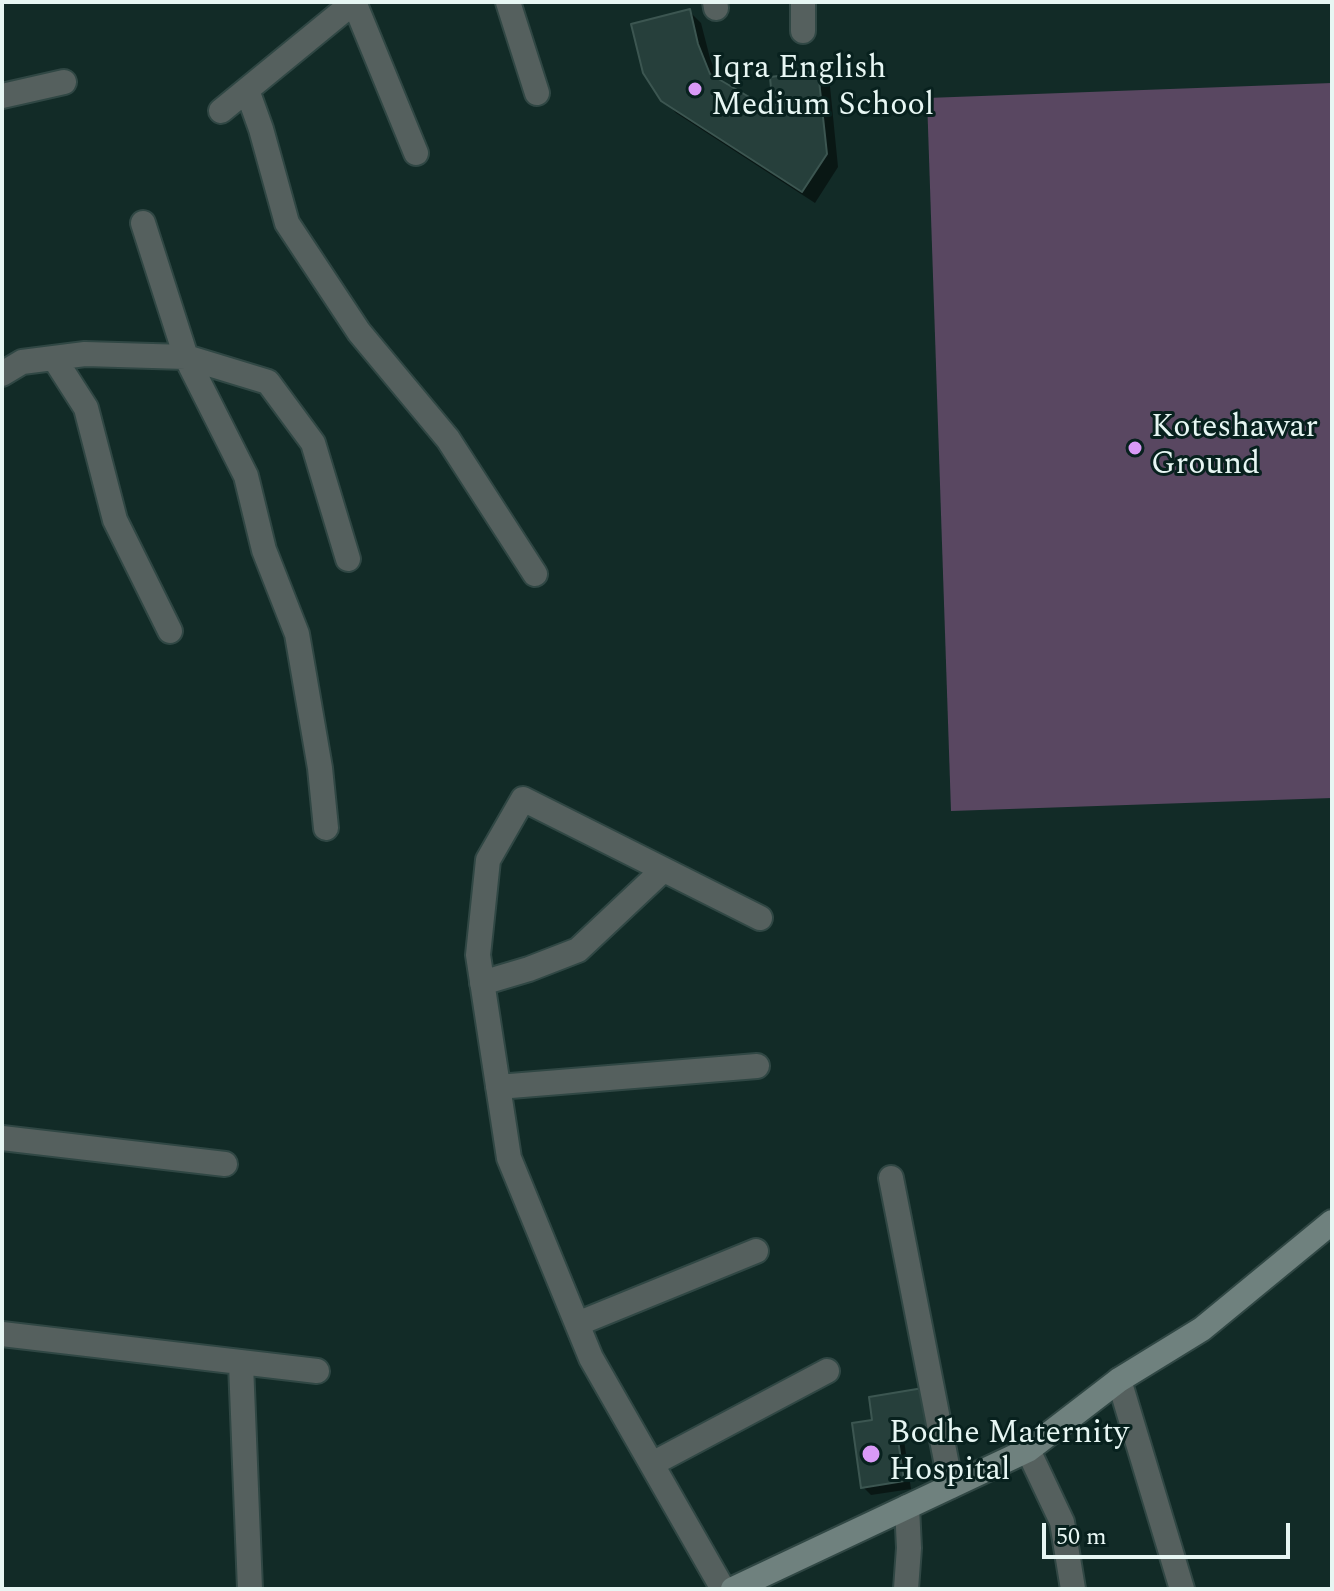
<!DOCTYPE html>
<style>
body{margin:0}
#map{position:relative;width:1334px;height:1591px;overflow:hidden;background:#122b27;font-family:Spectral,serif}
canvas{display:block}
.frame{position:absolute;inset:0;border:4px solid #e7f6f3;pointer-events:none}
.scale{position:absolute;left:1042px;top:1523px;width:248px;height:36px;box-sizing:border-box;border:4px solid #e7f6f3;border-top:0;padding-left:10px;font-size:24px;line-height:28px;white-space:nowrap;color:#e7f6f3;-webkit-text-stroke:6px #08211e;paint-order:stroke}
</style>
<div id="map">
<canvas width="1334" height="1591"></canvas>
<div class="frame"></div>
<div class="scale">50 m</div>
</div>
<script>
const ctx = document.querySelector('canvas').getContext('2d');
ctx.lineJoin = 'round';
function fillPath(path, color) {
  ctx.fillStyle = color;
  ctx.fill(path, 'evenodd');
}
function shape(rows) {
  const path = new Path2D();
  for (const r of rows) {
    path.moveTo(r[0], r[1]);
    for (let i = 2; i < r.length; i += 2) path.lineTo(r[i], r[i + 1]);
  }
  return path;
}
function trace(path, color, width, dash) {
  ctx.strokeStyle = color;
  ctx.lineWidth = width;
  ctx.lineCap = dash ? 'butt' : 'round';
  ctx.setLineDash(dash || []);
  ctx.stroke(path);
}
function label(font, color, halo, rows, align = 'center') {
  ctx.font = font + ' Spectral,serif';
  ctx.lineWidth = 6;
  ctx.setLineDash([]);
  ctx.textBaseline = 'middle';
  ctx.strokeStyle = halo;
  ctx.fillStyle = color;
  for (const [text, x, y, turn = 0] of rows) {
    ctx.save();
    ctx.translate(x, y);
    ctx.rotate((+turn || 0) * Math.PI / 180);
    ctx.textAlign = isNaN(turn) ? turn : align;
    if (halo) ctx.strokeText(text, 0, 0);
    ctx.fillText(text, 0, 0);
    ctx.restore();
  }
}
const green = shape([
 [1332,83,1332,798,951,811,927,98]
]);
const shadow = shape([
 [689,11,701,23,710,58,719,81,776,114,817,73,830,86,838,167,815,203,676,113,663,99],
 [871,1399,941,1434,904,1440,911,1489,871,1495,863,1487,875,1421]
]);
const building = shape([
 [690,9,698,44,710,74,773,111,770,77,818,71,827,154,802,192,661,101,643,73,631,24,690,9],
 [929,1387,935,1427,897,1433,904,1481,861,1488,852,1423,872,1420,869,1397,929,1387]
]);
const street = shape([
 [354,2,416,153],
 [508,2,537,93],
 [715,2,716,8],
 [803,31,803,2],
 [247,90,261,129,287,223,359,332,448,439,535,574],
 [2,96,64,82],
 [221,111,354,2],
 [143,223,186,357,246,476,264,550,297,634,320,768,326,828],
 [54,358,86,408,115,520,170,631],
 [2,374,22,362,85,354,186,357,268,382,313,443,348,559],
 [482,983,529,969,578,950,663,870],
 [498,1087,757,1066],
 [2,1138,225,1164],
 [891,1178,951,1486],
 [577,1324,756,1251],
 [2,1334,317,1371],
 [241,1364,250,1589],
 [1119,1380,1182,1589],
 [1028,1450,1062,1522,1073,1589],
 [652,1464,827,1371],
 [723,1589,591,1358,509,1158,478,955,488,860,523,799,760,918],
 [906,1589,909,1548,907,1507]
]);
const secondary = shape([
 [733,1589,1028,1450,1119,1380,1202,1329,1332,1222]
]);
const markers = [
 [695,89,8,"#d99af7"],
 [1135,448,8,"#d99af7"],
 [871,1454,10,"#d99af7"]
];
const poiNames = [
 ["Iqra English",711,71],
 ["Medium School",711,108],
 ["Koteshawar",1151,430],
 ["Ground",1151,467],
 ["Bodhe Maternity",889,1436],
 ["Hospital",889,1473]
];
fillPath(green, '#594761');
fillPath(shadow, '#0007');
fillPath(building, '#263f3b');
trace(building, '#3c5651', 2);
trace(street, '#304744', 28);
trace(secondary, '#304744', 28);
trace(street, '#55605e', 24);
trace(secondary, '#6f817e', 24);
for (const [x, y, r, color] of markers) {
  const dot = new Path2D();
  dot.arc(x, y, r, 0, 2 * Math.PI);
  ctx.fillStyle = color;
  ctx.fill(dot);
  trace(dot, '#08211e', 3);
}
label('32px', '#e7f6f3', '#08211e', poiNames, 'left');
</script>
